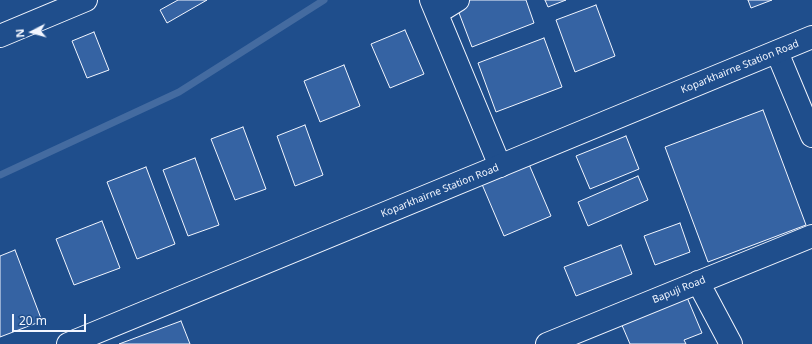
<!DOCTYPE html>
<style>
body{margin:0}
#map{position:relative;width:812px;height:344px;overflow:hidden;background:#1f4e8c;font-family:"Noto Sans",sans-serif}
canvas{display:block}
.north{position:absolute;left:12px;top:12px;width:40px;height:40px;-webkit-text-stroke:3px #1f4e8c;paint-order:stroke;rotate:264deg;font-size:11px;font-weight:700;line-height:16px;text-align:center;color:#f2f6ff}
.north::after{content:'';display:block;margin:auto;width:14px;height:18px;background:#f2f6ff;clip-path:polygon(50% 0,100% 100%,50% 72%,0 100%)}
.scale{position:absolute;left:12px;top:314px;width:74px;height:18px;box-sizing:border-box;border:2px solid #f2f6ff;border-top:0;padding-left:5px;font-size:12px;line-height:14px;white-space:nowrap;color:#f2f6ff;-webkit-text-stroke:3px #1f4e8c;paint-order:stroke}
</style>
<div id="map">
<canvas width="812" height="344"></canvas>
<div class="north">N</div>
<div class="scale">20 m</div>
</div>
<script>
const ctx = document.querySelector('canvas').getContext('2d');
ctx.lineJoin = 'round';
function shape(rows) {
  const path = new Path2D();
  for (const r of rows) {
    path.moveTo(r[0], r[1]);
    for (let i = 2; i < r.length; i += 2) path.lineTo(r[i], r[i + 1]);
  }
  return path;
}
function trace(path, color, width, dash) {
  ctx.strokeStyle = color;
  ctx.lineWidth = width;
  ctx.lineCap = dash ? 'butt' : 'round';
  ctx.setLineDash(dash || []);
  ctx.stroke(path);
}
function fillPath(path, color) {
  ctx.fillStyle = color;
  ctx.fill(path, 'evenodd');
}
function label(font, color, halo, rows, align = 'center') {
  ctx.font = font + ' "Noto Sans",sans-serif';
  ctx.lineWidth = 3;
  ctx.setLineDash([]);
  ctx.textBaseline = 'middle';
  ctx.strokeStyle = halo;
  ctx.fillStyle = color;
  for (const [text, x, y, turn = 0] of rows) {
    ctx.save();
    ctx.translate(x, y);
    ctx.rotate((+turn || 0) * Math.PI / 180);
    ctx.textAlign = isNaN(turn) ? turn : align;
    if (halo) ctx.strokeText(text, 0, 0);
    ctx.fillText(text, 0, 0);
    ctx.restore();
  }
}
const stream = shape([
 [0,175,179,92,324,0]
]);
const building = shape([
 [178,0,207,0,167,23,160,10,178,0],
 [470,0,526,0,534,23,472,47,456,5,470,0],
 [545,0,566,0,548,7,545,0],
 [748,0,772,0,751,8,748,0],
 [596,5,615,56,575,72,556,20,596,5],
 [405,30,424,74,390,88,371,44,405,30],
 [94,32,109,70,87,78,72,41,94,32],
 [544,38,562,87,496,112,478,63,544,38],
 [344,65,360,106,320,122,304,81,344,65],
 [763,110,806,225,708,262,665,147,763,110],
 [305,125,323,175,295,186,277,136,305,125],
 [243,127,266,189,235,200,211,139,243,127],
 [626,136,639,169,590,189,576,156,626,136],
 [195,158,219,225,188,236,163,170,195,158],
 [528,162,551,216,504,236,481,182,528,162],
 [146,167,175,244,137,259,107,182,146,167],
 [638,176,648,200,588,226,578,202,638,176],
 [102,221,120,268,74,285,56,239,102,221],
 [680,223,690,252,655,265,644,236,680,223],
 [621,245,632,274,576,296,564,267,621,245],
 [15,250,42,321,0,337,0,256,15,250],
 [686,295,702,333,684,340,686,344,630,344,621,323,686,295],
 [181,321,190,344,119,344,181,321]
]);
const street = shape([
 [431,0,500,166],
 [437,13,458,0],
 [0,36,86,0],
 [777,52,812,136],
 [698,282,731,344],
 [547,344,812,236]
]);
const secondary = shape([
 [68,344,812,37]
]);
const streetNames = [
 ["Koparkhairne Station Road",740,67,-22],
 ["Koparkhairne Station Road",440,191,-22],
 ["Bapuji Road",679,290,-22]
];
trace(stream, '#446ba0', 7);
fillPath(building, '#3563a3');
trace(building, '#f2f6ff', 1);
trace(street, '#f2f6ff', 24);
trace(secondary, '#f2f6ff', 24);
trace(street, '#1f4e8c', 22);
trace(secondary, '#1f4e8c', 22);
label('10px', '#f2f6ff', '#1f4e8c', streetNames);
</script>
